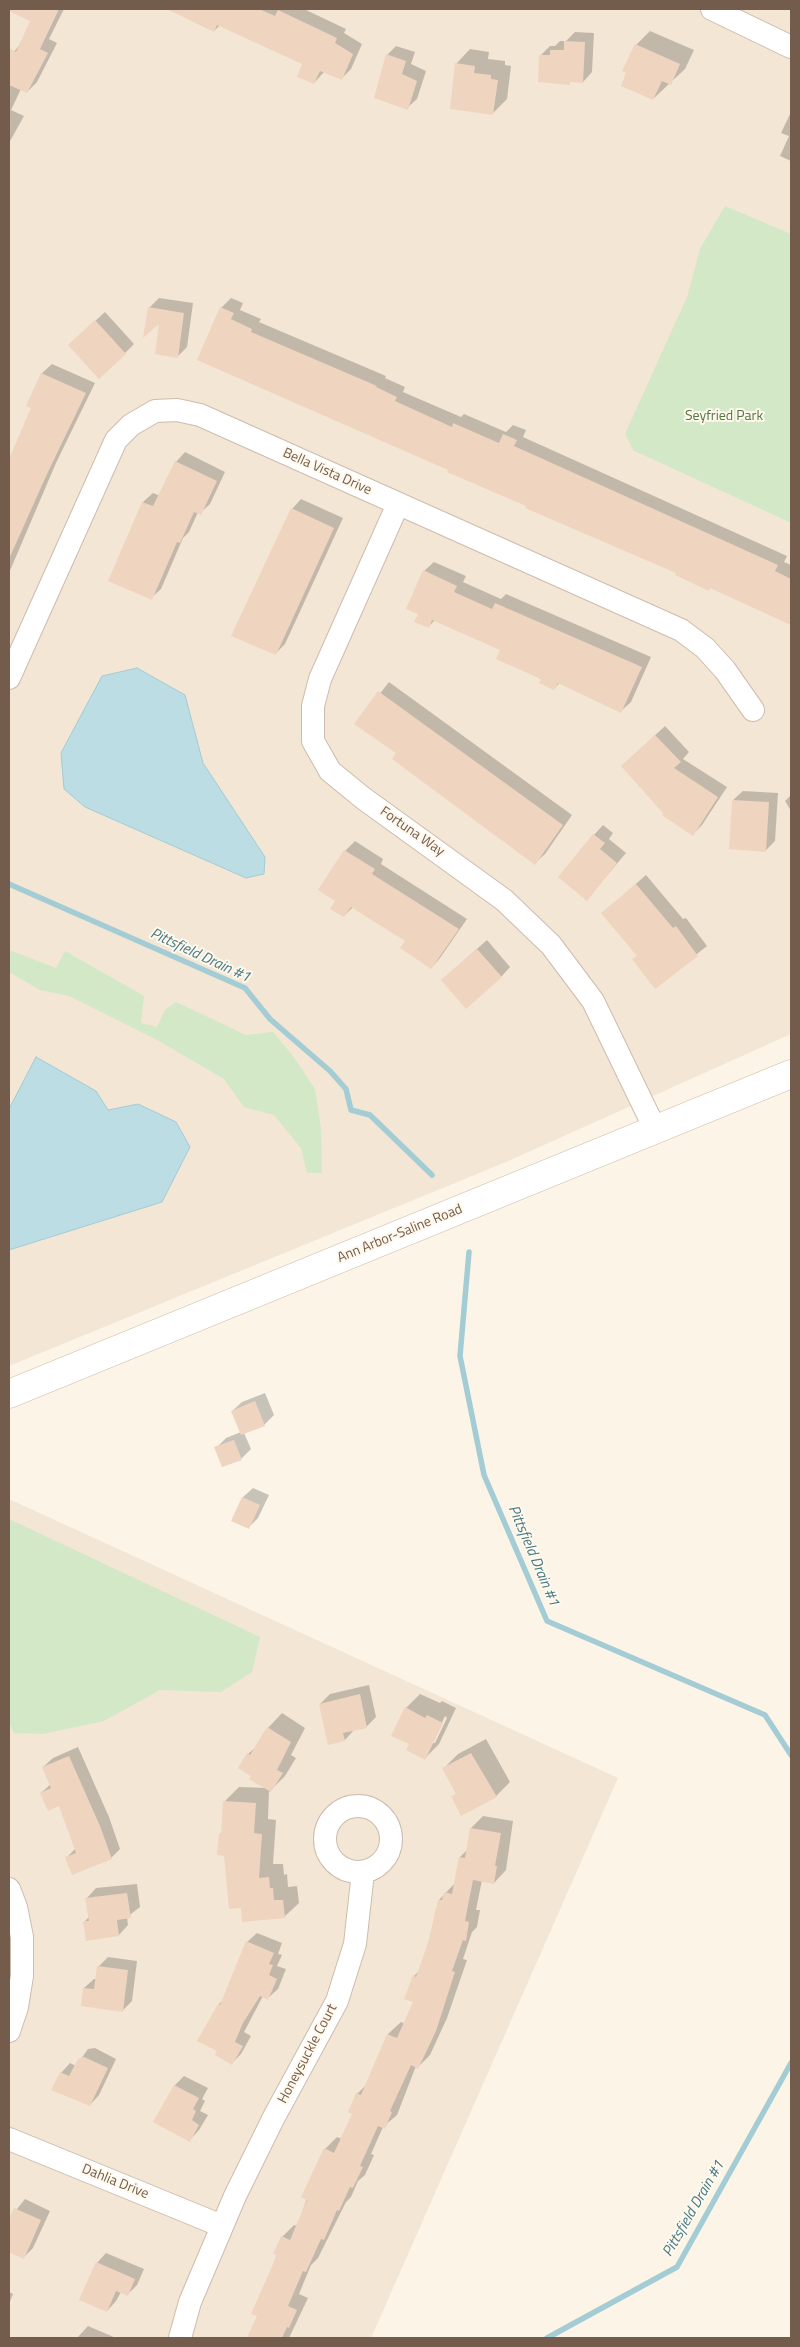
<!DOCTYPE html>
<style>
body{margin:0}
#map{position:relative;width:800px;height:2347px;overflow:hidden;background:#fbf4e7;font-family:"Titillium Web",sans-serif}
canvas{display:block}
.frame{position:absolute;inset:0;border:10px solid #745c4c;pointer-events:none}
</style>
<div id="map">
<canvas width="800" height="2347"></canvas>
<div class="frame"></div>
</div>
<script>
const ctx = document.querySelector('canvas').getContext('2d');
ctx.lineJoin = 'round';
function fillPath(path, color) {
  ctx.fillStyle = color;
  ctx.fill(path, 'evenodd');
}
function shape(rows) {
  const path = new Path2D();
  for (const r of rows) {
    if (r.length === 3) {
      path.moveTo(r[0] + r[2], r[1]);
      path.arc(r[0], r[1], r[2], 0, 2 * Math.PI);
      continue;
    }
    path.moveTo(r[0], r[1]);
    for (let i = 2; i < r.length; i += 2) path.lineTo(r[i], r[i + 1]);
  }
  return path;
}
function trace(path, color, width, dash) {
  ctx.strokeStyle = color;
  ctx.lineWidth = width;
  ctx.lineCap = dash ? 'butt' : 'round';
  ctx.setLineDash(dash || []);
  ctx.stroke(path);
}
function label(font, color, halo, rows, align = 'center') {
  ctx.font = font + ' "Titillium Web",sans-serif';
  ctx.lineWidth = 4;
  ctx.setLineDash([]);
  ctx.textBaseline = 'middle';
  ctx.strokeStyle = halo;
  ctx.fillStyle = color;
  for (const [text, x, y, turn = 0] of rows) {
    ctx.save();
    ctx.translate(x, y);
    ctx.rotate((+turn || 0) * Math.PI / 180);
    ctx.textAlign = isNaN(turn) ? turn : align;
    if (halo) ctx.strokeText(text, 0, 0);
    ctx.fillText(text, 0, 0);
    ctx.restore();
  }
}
const residential = shape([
 [9,9,791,9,791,287,634,451,791,523,791,1034,506,1162,9,1366],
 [9,1499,618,1778,371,2338,9,2338]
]);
const green = shape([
 [725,206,791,234,791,523,634,451,625,434,687,297,700,249],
 [9,950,56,968,65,951,144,996,141,1023,157,1027,165,1010,176,1002,246,1035,273,1032,293,1056,315,1089,321,1128,322,1173,307,1173,301,1148,274,1115,244,1107,224,1079,159,1041,69,996,40,990,9,972],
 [9,1519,260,1637,252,1672,221,1692,160,1690,104,1721,43,1734,14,1733,9,1722]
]);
const water = shape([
 [137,668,185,695,203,763,265,857,264,874,246,878,85,807,64,789,61,753,102,676,137,668],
 [36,1057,96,1091,108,1110,138,1104,176,1122,190,1147,162,1202,9,1250,9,1109,36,1057]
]);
const shadow = shape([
 [32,9,64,9,49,39,57,43,37,82,27,92,21,89,11,110,24,116,9,143,9,58,22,42,32,20],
 [184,9,304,9,346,29,344,33,362,44,351,69,341,79,324,72,314,83,304,64,220,25,214,31,182,14],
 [650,31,694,50,685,69,653,99,636,45],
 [575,32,594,33,592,72,583,82,571,81,569,83,541,55,550,46,555,46,560,41,566,41],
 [396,46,415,52,411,64,426,71,417,99,407,108,387,55],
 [470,49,489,52,488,59,505,61,505,65,511,66,507,99,493,113,456,64],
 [791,112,791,161,780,156,789,136,781,133],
 [159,298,193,303,187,347,178,356,161,321,149,308],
 [231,298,243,303,240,310,261,319,259,322,386,376,385,378,405,387,403,392,461,417,464,414,506,432,513,425,526,430,523,437,787,556,784,562,791,565,791,623,450,469,198,359,221,308],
 [105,312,134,344,125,353,79,336],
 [52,364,95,383,56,463,9,573,9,462,33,408,28,405,42,373],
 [185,452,225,472,210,504,200,513,198,512,189,532,183,538,161,589,151,598,110,580,143,502,153,493,160,496,176,462],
 [301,499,343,518,285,644,275,654,292,509],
 [434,562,466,576,463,582,501,599,506,594,651,657,631,702,621,711,560,682,554,689,501,650,435,620,428,627,419,613,424,571],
 [389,682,572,815,545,854,535,863,397,753,356,724],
 [665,726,689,752,683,759,727,787,702,825,693,834,665,812,632,757],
 [743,791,778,793,775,841,765,851,733,800],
 [791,795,791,811,785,801],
 [603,825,613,833,609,839,626,853,587,899,594,835],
 [355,841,383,859,381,864,467,919,440,958,431,968,406,941,353,907,344,916,336,901,320,890,345,851],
 [646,875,683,919,686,918,707,946,655,987,638,955,603,913],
 [487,940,510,967,501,977,452,971],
 [265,1393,274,1415,264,1425,244,1433,251,1449,241,1459,216,1448,226,1438,241,1432,232,1411,242,1402],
 [253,1488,269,1495,258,1518,248,1528,233,1521,243,1497],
 [369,1685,376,1717,367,1726,354,1730,345,1740,320,1704,330,1694],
 [420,1694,440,1703,442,1701,456,1708,439,1744,425,1758,410,1744,406,1708],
 [445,1716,447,1718,435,1743,432,1743],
 [282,1713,305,1728,291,1755,296,1758,285,1776,269,1792,268,1819,276,1820,273,1864,283,1864,284,1875,287,1874,288,1887,297,1886,299,1903,284,1917,242,1907,220,1834,223,1831,225,1801,239,1787,267,1788,252,1775,248,1754,257,1746,268,1728],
 [486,1739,510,1782,496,1796,452,1797,457,1793,444,1768,458,1754],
 [78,1747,109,1817,120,1849,111,1858,67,1857,76,1848,60,1804,41,1793,51,1784,43,1767,53,1758],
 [483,1816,513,1821,506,1870,494,1883,482,1880,476,1910,480,1910,477,1927,472,1932,463,1959,467,1960,447,2018,430,2055,418,2067,416,2066,397,2115,383,2127,371,2154,374,2155,365,2175,358,2181,351,2197,346,2202,318,2258,311,2265,299,2294,308,2298,289,2338,252,2338,282,2237,294,2225,297,2226,325,2149,337,2137,342,2139,354,2114,357,2094,368,2083,388,2034,401,2022,405,2024,415,2001,414,1976,420,1970,430,1943,439,1900,456,1882,460,1857,467,1850,471,1828],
 [137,1884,140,1907,127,1917,128,1925,119,1935,84,1922,89,1917,87,1898,96,1888],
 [257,1933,282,1943,278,1954,282,1955,277,1966,286,1969,278,1989,268,1998,263,1996,244,2032,251,2036,241,2054,232,2063,218,2051,219,2004,224,1999,247,1942],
 [108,1957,137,1961,132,2001,123,2010,84,1988,94,1979,97,1979,98,1967],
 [95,2048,116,2059,99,2095,90,2105,61,2073,70,2063,76,2066,88,2049],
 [184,2076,208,2088,202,2099,205,2101,200,2111,208,2115,199,2130,190,2140,155,2121,175,2085],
 [25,2199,50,2211,33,2248,23,2258,9,2251,9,2219],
 [106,2253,144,2269,137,2285,127,2295,121,2292,116,2301,107,2311,97,2263],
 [9,2292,13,2294,9,2304],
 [88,2326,116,2338,77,2338]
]);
const stream = shape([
 [9,884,245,988,270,1019,330,1071,346,1089,351,1110,370,1115,432,1175],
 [469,1252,460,1356,484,1475,547,1621,765,1715,791,1755],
 [547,2338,677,2267,791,2063]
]);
const building = shape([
 [9,9,59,9,40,49,48,53,27,93,9,85,9,48,16,52,30,21,9,11],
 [167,9,259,9,275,16,278,10,337,38,335,43,353,54,342,80,320,71,314,84,297,77,302,64,217,25,214,32],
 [564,41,585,42,583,83,570,82,570,85,538,82,539,55,550,55,550,50,564,50],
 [635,44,680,64,671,85,662,81,653,100,621,86,626,73,622,71],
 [386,54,406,61,402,74,417,81,408,110,374,98],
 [455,63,475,66,474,73,491,75,491,79,498,80,493,115,450,109],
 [148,307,184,313,178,358,155,354,159,324,143,338],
 [220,307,234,313,231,319,252,329,251,332,377,386,376,387,397,397,395,401,452,427,453,423,499,443,503,434,517,440,514,446,778,565,775,571,791,579,791,625,710,588,709,591,675,575,676,573,525,508,526,506,447,472,448,470,197,360],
 [95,320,126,354,99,379,68,345],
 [41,373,86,393,47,474,9,559,9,459,31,408,26,406],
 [175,461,217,481,201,515,194,512,180,543,177,542,152,600,108,581,142,502,153,506],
 [291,508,334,528,276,655,231,636],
 [423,570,457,586,454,592,492,609,495,603,642,667,621,713,558,683,554,690,539,683,541,679,496,659,500,650,432,620,429,628,414,622,418,614,406,609],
 [378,691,563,825,535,865,392,759,396,753,354,724],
 [655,735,681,762,674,768,718,797,693,836,662,815,663,813,621,766],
 [732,800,769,802,766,852,729,849],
 [593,834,605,843,600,849,617,863,587,901,558,877],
 [344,850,375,869,372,874,459,929,431,969,400,948,405,941,351,907,344,917,330,909,335,901,318,890],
 [636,884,673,928,676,926,698,956,655,989,632,959,637,956,601,913],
 [477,949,502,977,466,1009,441,980],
 [255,1401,265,1426,241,1435,231,1411],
 [234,1440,242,1460,222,1467,214,1447],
 [242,1497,260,1505,249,1529,231,1521],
 [360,1694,367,1728,343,1733,345,1741,328,1745,319,1704],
 [405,1707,425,1718,427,1715,443,1723,425,1760,406,1750,409,1744,391,1736],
 [267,1727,291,1742,277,1770,283,1773,271,1792,249,1779,251,1776,238,1768,247,1753,250,1755],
 [471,1753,497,1797,461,1816,451,1796,456,1794,442,1768],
 [69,1756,100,1826,112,1859,72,1875,65,1857,76,1853,59,1806,48,1811,40,1793,51,1788,42,1767],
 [223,1801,256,1803,254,1833,262,1834,259,1878,269,1877,270,1888,273,1888,274,1900,283,1900,285,1918,242,1922,241,1908,229,1909,224,1856,217,1855,219,1834,221,1834],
 [470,1828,501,1833,495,1866,497,1866,494,1884,473,1880,465,1921,469,1922,466,1941,463,1940,452,1971,455,1972,436,2031,418,2069,411,2065,390,2111,392,2112,385,2129,378,2126,360,2166,363,2167,353,2188,350,2187,339,2211,337,2210,324,2240,321,2239,306,2272,303,2271,288,2306,297,2310,289,2328,287,2327,282,2338,247,2338,257,2316,251,2314,277,2255,273,2254,281,2236,290,2240,307,2200,301,2197,324,2148,334,2153,352,2114,348,2112,356,2093,361,2095,387,2034,397,2038,413,2002,404,1999,413,1975,416,1977,428,1943,438,1900,442,1900,444,1892,452,1894,459,1857,465,1858],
 [127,1893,131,1918,117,1920,119,1936,86,1941,83,1921,89,1921,85,1898],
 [246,1941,274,1953,269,1964,273,1965,269,1975,277,1979,268,2000,260,1996,243,2023,235,2042,243,2046,232,2065,215,2055,217,2051,197,2041,218,2004,220,2005],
 [97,1966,128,1970,123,2012,81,2006,83,1988,94,1989],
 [84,2057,108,2068,90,2106,51,2090,60,2072,69,2076,78,2059],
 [174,2085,199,2098,193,2109,196,2111,192,2120,199,2125,190,2142,153,2122],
 [14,2208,41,2220,24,2259,9,2252,9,2219],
 [96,2262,135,2279,128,2296,116,2291,107,2312,79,2300]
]);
const minor = shape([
 [712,9,791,47],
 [398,504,320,679,313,706,313,741,330,771,363,798,504,900,551,945,593,1001,655,1129],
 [9,678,116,440,131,425,155,411,177,410,200,415,681,630,705,648,725,670,753,710],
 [358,1839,33],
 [9,1889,16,1907,22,1937,22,1976,17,2007,9,2031],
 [9,2139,222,2226],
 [180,2338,190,2302,235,2196,274,2117,337,2001,355,1944,363,1872]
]);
const secondary = shape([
 [9,1394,791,1074]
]);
const parkNames = [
 ["Seyfried Park",724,417]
];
const streetNames = [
 ["Bella Vista Drive",327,472,24],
 ["Fortuna Way",412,832,35],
 ["Ann Arbor-Saline Road",400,1234,-22],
 ["Honeysuckle Court",308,2054,-62],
 ["Dahlia Drive",115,2182,22]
];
const waterNames = [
 ["Pittsfield Drain #1",200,956,25],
 ["Pittsfield Drain #1",533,1556,67],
 ["Pittsfield Drain #1",694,2209,-60]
];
fillPath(residential, '#f3e6d5');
fillPath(green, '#d3e8c6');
fillPath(water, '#bcdde4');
trace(water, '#a3ccd5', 1);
fillPath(shadow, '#0003');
trace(stream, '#a3ccd5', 5.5);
fillPath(building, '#efd4c0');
trace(minor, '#cdbcad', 24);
trace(secondary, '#cfbdab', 29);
trace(minor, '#fff', 22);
trace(secondary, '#fff', 28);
label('14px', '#537845', '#fef8ed', parkNames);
label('14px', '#745c4c', '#fef8ed', streetNames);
label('italic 15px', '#477a85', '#fef8ed', waterNames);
</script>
